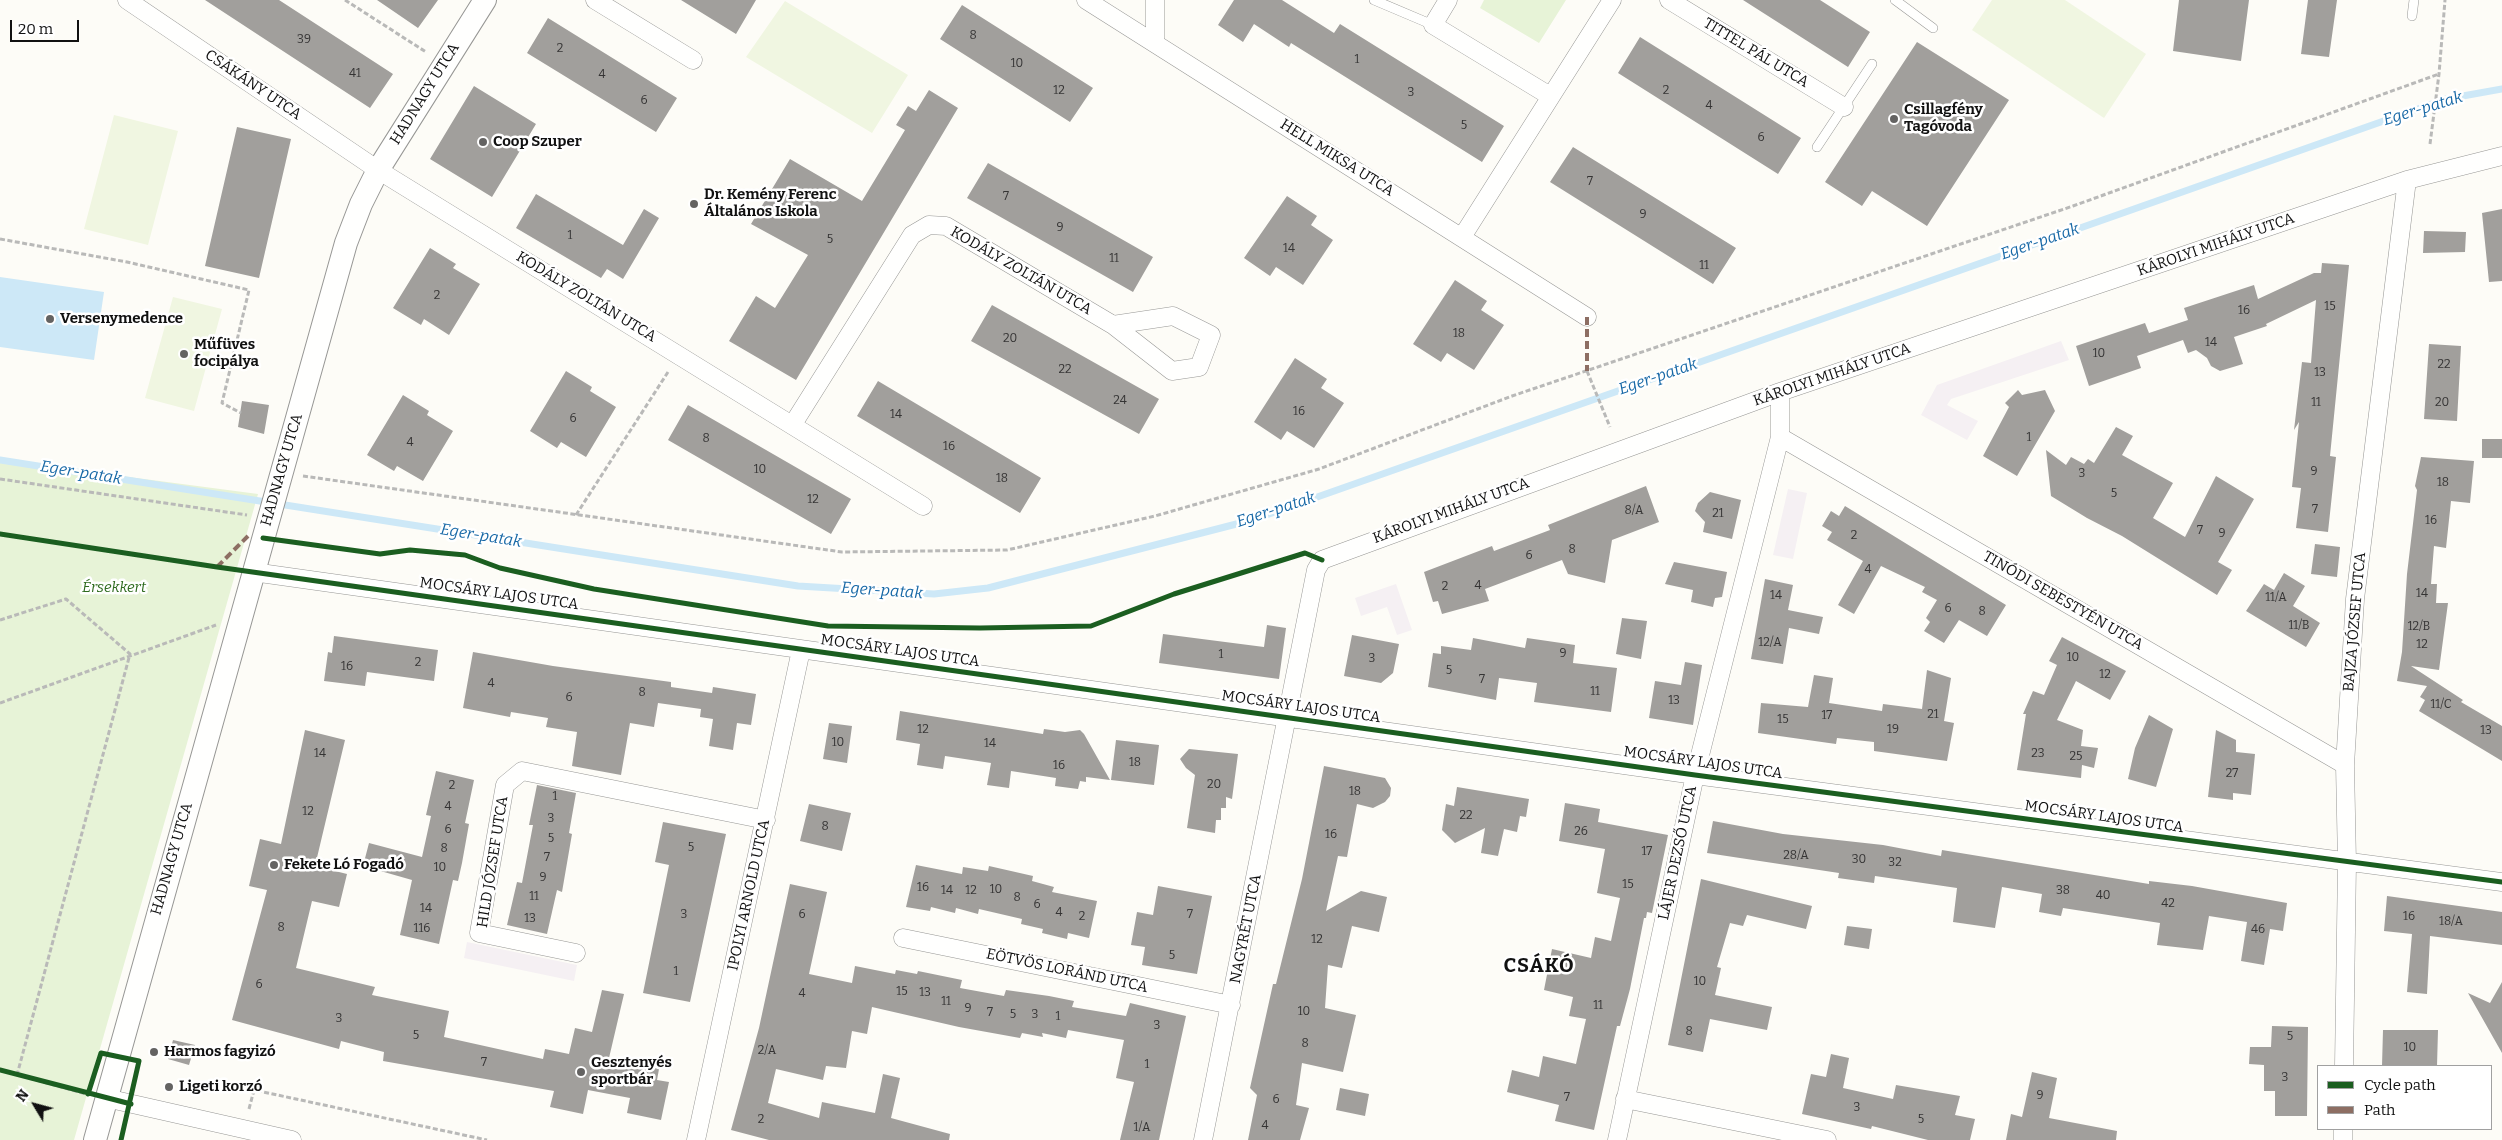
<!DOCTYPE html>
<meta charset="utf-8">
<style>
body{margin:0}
#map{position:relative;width:2502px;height:1140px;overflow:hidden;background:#fdfcf7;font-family:Bitter,serif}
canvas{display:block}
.legend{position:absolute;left:2317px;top:1065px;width:175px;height:65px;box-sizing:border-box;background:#fff;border:1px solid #a0a0a0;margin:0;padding:6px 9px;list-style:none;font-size:15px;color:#111}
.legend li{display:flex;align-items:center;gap:10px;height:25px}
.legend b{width:25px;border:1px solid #a0a0a0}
.north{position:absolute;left:10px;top:1080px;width:50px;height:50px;-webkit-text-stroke:4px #fff;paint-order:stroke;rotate:307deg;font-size:14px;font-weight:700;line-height:20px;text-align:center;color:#111}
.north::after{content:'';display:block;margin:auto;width:18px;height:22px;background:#111;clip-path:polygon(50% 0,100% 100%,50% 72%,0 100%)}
.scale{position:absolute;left:10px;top:20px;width:69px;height:22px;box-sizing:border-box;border:2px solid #111;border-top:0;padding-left:6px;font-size:15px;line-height:18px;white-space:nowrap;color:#111;-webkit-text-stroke:4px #fff;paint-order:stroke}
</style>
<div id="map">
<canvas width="2502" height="1140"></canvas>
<ul class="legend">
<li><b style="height:6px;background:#1b5e20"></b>Cycle path</li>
<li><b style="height:6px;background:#8d6e63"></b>Path</li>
</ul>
<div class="north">N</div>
<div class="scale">20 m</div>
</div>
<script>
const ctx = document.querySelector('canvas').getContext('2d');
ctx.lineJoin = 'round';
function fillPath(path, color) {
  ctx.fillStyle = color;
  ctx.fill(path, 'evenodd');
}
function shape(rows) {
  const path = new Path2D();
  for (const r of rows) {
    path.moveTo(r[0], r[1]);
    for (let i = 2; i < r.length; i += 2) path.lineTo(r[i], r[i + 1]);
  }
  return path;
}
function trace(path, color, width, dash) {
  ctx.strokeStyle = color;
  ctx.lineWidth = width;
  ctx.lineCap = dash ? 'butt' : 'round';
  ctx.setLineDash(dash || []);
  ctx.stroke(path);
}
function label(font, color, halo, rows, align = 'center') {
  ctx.font = font + ' Bitter,serif';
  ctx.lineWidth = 5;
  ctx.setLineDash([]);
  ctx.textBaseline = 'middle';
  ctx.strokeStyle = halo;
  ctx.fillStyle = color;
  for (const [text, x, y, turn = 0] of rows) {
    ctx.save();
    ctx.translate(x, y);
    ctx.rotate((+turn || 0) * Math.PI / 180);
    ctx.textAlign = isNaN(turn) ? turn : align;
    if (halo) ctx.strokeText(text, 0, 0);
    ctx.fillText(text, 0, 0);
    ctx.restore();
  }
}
const industrial = shape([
 [2061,341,2069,360,1951,399,1947,405,1978,421,1967,440,1921,415,1937,385],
 [1788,489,1807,493,1793,559,1773,555],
 [1396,584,1412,630,1397,635,1387,607,1361,616,1355,598],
 [467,942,577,965,574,981,464,958]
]);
const green = shape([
 [1484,0,1566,0,1539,43,1480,8],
 [0,460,258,494,74,1140,0,1140]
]);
const pitch = shape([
 [1992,0,2065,0,2146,54,2104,118,1972,30],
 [785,1,908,75,872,133,746,57],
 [114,115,178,131,148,245,84,229],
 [173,297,222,309,194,411,145,398]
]);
const water = shape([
 [0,277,104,292,94,360,0,347]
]);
const stream = shape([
 [0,460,798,586,934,594,988,588,1252,520,2446,99,2502,89]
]);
const building = shape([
 [205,0,279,0,393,74,370,108],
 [377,0,438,0,418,28],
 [681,0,756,0,736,34],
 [1234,0,1282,0,1334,33,1340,24,1504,126,1482,162,1291,43,1289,47,1254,24,1243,42,1218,25],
 [1743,0,1820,0,1870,32,1848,67],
 [2179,0,2249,0,2241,61,2173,51],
 [2308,0,2337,0,2329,57,2301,54],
 [962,5,1093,88,1070,122,940,39],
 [548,18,677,98,656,132,527,53],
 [1640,37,1801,138,1778,174,1618,73],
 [1917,42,2009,100,1927,226,1872,191,1862,206,1825,182],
 [474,86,536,124,492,197,430,159],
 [929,90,958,108,796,380,729,341,756,296,775,308,808,255,751,224,790,159,862,201,905,130,896,125,908,106,916,111],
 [237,127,291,139,259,278,205,266],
 [1573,147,1736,248,1713,284,1550,182],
 [988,163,1153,257,1133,292,967,198],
 [536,194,623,245,644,209,659,218,623,279,607,269,601,278,516,228],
 [1287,196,1317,216,1311,225,1333,240,1303,285,1276,267,1270,276,1244,258],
 [2502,209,2502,281,2489,282,2482,213],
 [2424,231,2466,232,2465,252,2423,253],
 [430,248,456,264,453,268,480,284,449,335,424,319,421,325,393,308],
 [2322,263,2349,265,2330,456,2336,457,2328,532,2296,528,2301,488,2292,487,2299,422,2294,430,2302,362,2311,363,2316,300,2266,324,2267,326,2234,337,2243,364,2220,371,2211,366,2207,358,2196,350,2188,353,2183,340,2137,356,2141,368,2089,386,2076,346,2145,323,2149,333,2188,320,2184,308,2254,285,2258,299,2314,273,2321,273],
 [1455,280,1487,301,1481,310,1504,325,1474,370,1447,353,1441,362,1413,344],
 [992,305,1159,399,1139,434,971,341],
 [2429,344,2461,346,2457,421,2424,419],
 [1295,358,1327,379,1321,388,1344,403,1314,448,1287,431,1281,440,1254,422],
 [566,371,592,387,590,391,616,407,586,457,561,442,557,448,530,431],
 [878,381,1041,478,1020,513,857,416],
 [2018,390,2022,395,2045,390,2055,411,2017,476,1983,456,2009,407,2005,403],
 [403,395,429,411,427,415,453,431,423,481,397,466,394,471,367,455],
 [242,401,269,405,264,434,238,427],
 [688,405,851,499,831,534,668,440],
 [2116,427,2133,436,2122,455,2173,483,2153,518,2185,537,2216,476,2254,499,2218,562,2232,570,2217,595,2122,536,2087,518,2051,496,2046,450,2066,465,2071,457,2084,464,2088,459,2094,463],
 [2482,439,2502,439,2502,458,2482,458],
 [2421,457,2474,461,2470,503,2451,501,2446,548,2434,546,2431,584,2437,584,2436,603,2448,603,2439,670,2411,666,2463,700,2461,702,2502,726,2502,761,2419,711,2425,700,2420,697,2427,686,2397,681,2402,652,2407,574,2417,490,2415,486],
 [1646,486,1659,522,1612,540,1605,583,1568,574,1562,560,1485,589,1489,601,1442,614,1438,601,1433,602,1424,572,1492,546,1494,551,1550,530,1548,525],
 [1710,492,1741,500,1732,539,1703,532,1705,522,1695,511,1698,503],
 [1845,506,2006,605,1987,636,1959,620,1944,643,1924,631,1930,622,1926,618,1937,600,1922,592,1925,587,1881,566,1854,614,1838,605,1863,561,1827,540,1832,532,1822,526,1831,511,1839,516],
 [2315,544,2340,547,2337,577,2311,574],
 [1674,562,1727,572,1722,597,1715,598,1713,607,1691,602,1693,590,1665,584],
 [2284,573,2305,586,2293,606,2320,623,2306,647,2246,611,2264,584,2274,590],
 [1765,579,1793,585,1788,610,1823,617,1819,634,1789,628,1783,664,1751,659],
 [1622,618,1647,621,1641,659,1616,654],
 [1267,625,1286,628,1279,679,1159,663,1163,634,1264,647],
 [1352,635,1399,644,1393,673,1381,683,1344,676],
 [334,636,438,650,434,681,367,672,365,686,324,681,328,652,332,653],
 [2062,637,2126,671,2110,700,2076,681,2057,720,2083,730,2081,746,2098,748,2094,768,2082,765,2081,778,2017,770,2026,714,2023,714,2033,691,2044,695,2057,665,2049,661],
 [1473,638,1525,648,1527,638,1575,645,1573,663,1617,668,1611,712,1534,702,1537,683,1499,678,1496,700,1428,687,1433,653,1441,654,1441,646,1471,650],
 [473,652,553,666,671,682,671,687,712,693,713,687,756,694,751,725,737,723,733,750,709,746,713,719,700,717,701,709,658,703,654,727,630,723,621,775,572,766,577,732,546,727,548,718,511,712,510,717,463,708],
 [1685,662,1702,665,1693,725,1649,718,1655,681,1681,685],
 [1927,670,1951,678,1944,721,1954,723,1947,761,1874,751,1874,742,1837,738,1836,744,1758,733,1761,703,1808,707,1814,675,1833,678,1829,703,1882,711,1883,704,1922,709],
 [900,711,1043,734,1044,729,1065,732,1080,730,1084,734,1110,780,1086,777,1086,782,1080,781,1078,789,1055,786,1056,778,1011,771,1009,788,987,785,991,763,945,756,943,769,917,765,920,744,896,740],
 [2149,715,2173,729,2156,787,2128,779,2135,748],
 [829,723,852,726,847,763,823,759],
 [305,730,345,740,315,866,347,874,339,907,312,901,296,968,375,987,372,995,449,1011,444,1037,543,1059,545,1049,569,1054,575,1028,592,1032,602,990,624,994,609,1058,659,1069,657,1080,669,1082,661,1120,627,1113,630,1098,588,1090,583,1114,550,1107,554,1091,383,1061,384,1052,341,1041,339,1049,232,1020,267,890,249,886,260,839,281,844],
 [2216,730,2236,740,2236,752,2255,754,2251,795,2233,793,2233,800,2208,797],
 [1116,740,1159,745,1154,785,1111,780],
 [1189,749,1238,754,1232,799,1226,797,1226,808,1221,808,1221,820,1216,820,1215,833,1187,828,1195,775,1186,768,1180,759],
 [1324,766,1385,778,1391,788,1390,796,1385,802,1373,808,1357,804,1347,857,1338,856,1326,911,1361,891,1387,897,1379,932,1352,926,1342,968,1328,965,1325,1008,1356,1015,1343,1072,1302,1063,1296,1105,1309,1108,1300,1140,1248,1140,1257,1095,1250,1088,1273,984,1276,984,1302,879],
 [436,771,474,780,465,823,469,824,462,863,458,881,453,880,439,944,400,935,412,880,363,866,369,843,422,857,431,816,426,815],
 [537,785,576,793,569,833,572,834,562,892,557,890,547,934,507,925,517,882,522,883,533,825,529,825],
 [1457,787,1529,799,1526,817,1520,816,1517,832,1504,829,1498,856,1481,853,1485,828,1455,843,1442,830,1446,804,1454,806],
 [1565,803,1600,809,1598,822,1668,835,1652,913,1647,912,1646,918,1644,918,1630,989,1620,1026,1617,1026,1594,1130,1555,1121,1559,1105,1507,1092,1512,1070,1539,1077,1543,1056,1576,1064,1586,1019,1569,1016,1573,997,1544,990,1552,949,1591,958,1595,937,1611,941,1620,898,1597,893,1605,849,1559,841],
 [809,804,851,813,842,851,800,841],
 [1713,821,1783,834,1883,845,1941,856,1942,850,2149,884,2149,881,2192,886,2287,903,2283,931,2270,929,2264,965,2241,961,2247,922,2209,916,2203,950,2157,945,2160,923,2063,908,2061,916,2039,912,2042,894,2002,887,1995,928,1953,922,1957,888,1875,876,1874,883,1838,878,1839,873,1707,853],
 [663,822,726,834,690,1002,643,993,669,865,655,862],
 [916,865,962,874,963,867,988,871,989,866,1033,876,1032,881,1054,887,1052,892,1097,901,1089,938,1068,933,1067,939,1042,933,1043,929,1021,924,1022,919,979,909,978,914,956,908,955,913,931,907,930,911,906,907],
 [1701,879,1812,906,1806,929,1747,915,1743,926,1730,923,1717,967,1721,968,1715,995,1772,1007,1767,1030,1710,1019,1703,1052,1668,1045],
 [790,884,827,892,809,974,852,983,855,966,895,974,896,970,917,974,918,971,962,980,960,988,1004,996,1006,990,1049,996,1074,1001,1072,1007,1126,1016,1130,1003,1186,1016,1159,1140,1120,1140,1134,1082,1116,1078,1124,1040,1068,1030,1066,1038,1042,1033,1043,1037,1022,1033,1020,1038,959,1027,872,1007,867,1034,852,1031,846,1068,826,1066,823,1080,776,1069,768,1103,819,1118,822,1102,875,1113,883,1074,900,1078,891,1118,950,1134,949,1140,769,1140,731,1130,759,1028],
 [1158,886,1212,896,1197,974,1142,965,1145,947,1131,945,1137,912,1153,915],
 [2387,896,2502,912,2502,945,2430,936,2427,994,2407,992,2412,934,2384,931],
 [1847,926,1872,929,1869,949,1844,945],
 [2502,982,2502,1053,2468,993,2490,1003],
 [2272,1026,2308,1027,2307,1116,2275,1116,2275,1091,2264,1091,2264,1065,2249,1064,2250,1047,2271,1047],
 [2383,1030,2438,1030,2437,1066,2382,1066],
 [173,1040,195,1045,189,1065,168,1059],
 [1831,1054,1849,1058,1843,1088,1893,1099,1896,1085,1960,1096,1955,1115,1975,1119,1970,1140,1928,1140,1872,1126,1871,1129,1802,1114,1811,1074,1826,1077],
 [2032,1072,2057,1078,2049,1118,2117,1131,2116,1140,2006,1140,2011,1114,2022,1117],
 [1340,1088,1369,1094,1365,1116,1336,1110]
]);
const path = shape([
 [345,0,426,52],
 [2430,144,2439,74,2445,0],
 [0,239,127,262,249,290,222,403,241,413],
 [1587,371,1610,427],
 [303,476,842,552,1007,550,1155,516,1319,469,1512,396,2073,206,2439,74],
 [0,479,247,515],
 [576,515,668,372],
 [0,620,66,599,130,654,17,1075],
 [0,703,216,625],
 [0,1070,86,1094],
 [249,1109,254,1090,487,1140]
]);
const service = shape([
 [1374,0,1433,25],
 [1895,0,1933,28],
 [2412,16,2414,0],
 [1817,147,1872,64]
]);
const minor = shape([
 [127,0,378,170,923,506],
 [595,0,693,60],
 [1086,0,1587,317],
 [1448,0,1433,25,1550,96],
 [1669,0,1844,107],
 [1155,43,1155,0],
 [1462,237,1612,0],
 [793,424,912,235,929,225,946,226,1113,325,1172,371,1199,367,1211,335,1173,316,1113,325],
 [1780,437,2345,765],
 [253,572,1695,775,2502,882],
 [903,938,1231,1005],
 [576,953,479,933,505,785,522,771,766,820],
 [2344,1066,2347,863,2345,765,2355,599,2407,180],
 [106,1098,292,1140],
 [1625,1099,1827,1140],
 [696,1140,801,650],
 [1203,1140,1316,570,1322,560,1780,392,2407,180,2502,156],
 [1617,1140,1695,775,1780,437,1780,392],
 [2343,1140,2343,1129]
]);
const tertiary = shape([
 [95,1140,346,243,361,204,378,170,485,0]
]);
const quiet = shape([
 [1587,317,1587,371],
 [217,567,248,536]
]);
const cycleway = shape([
 [0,534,217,567,1695,775,2502,882],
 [263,538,380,554,410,550,465,555,500,568,594,589,828,626,980,628,1091,626,1174,594,1305,553,1322,560],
 [0,1070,131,1104],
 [88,1094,101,1053,139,1061,121,1140]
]);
const markers = [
 [1894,119,5,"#646362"],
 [483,142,5,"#646362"],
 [694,204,5,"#646362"],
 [50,319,5,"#646362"],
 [184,354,5,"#646362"],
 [274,865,5,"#646362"],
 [154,1052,5,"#646362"],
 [581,1072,5,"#646362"],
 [169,1087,5,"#646362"]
];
const numberNames = [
 ["8",973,36],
 ["39",304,40],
 ["2",560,49],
 ["1",1357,60],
 ["10",1017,64],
 ["41",355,74],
 ["4",602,75],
 ["12",1059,91],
 ["2",1666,91],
 ["3",1411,93],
 ["6",644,101],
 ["4",1709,106],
 ["5",1464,126],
 ["6",1761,138],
 ["7",1590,182],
 ["7",1006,197],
 ["9",1643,215],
 ["9",1060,228],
 ["1",570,236],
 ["5",830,240],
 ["14",1289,249],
 ["11",1114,259],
 ["11",1704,266],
 ["2",437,296],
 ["15",2330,307],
 ["16",2244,311],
 ["18",1459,334],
 ["20",1010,339],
 ["14",2211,343],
 ["10",2099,354],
 ["22",2444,365],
 ["22",1065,370],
 ["13",2320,373],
 ["24",1120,401],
 ["11",2316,403],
 ["20",2442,403],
 ["16",1299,412],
 ["14",896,415],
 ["6",573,419],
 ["1",2029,438],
 ["8",706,439],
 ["4",410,443],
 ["16",949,447],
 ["10",760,470],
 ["9",2314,472],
 ["3",2082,474],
 ["18",1002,479],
 ["18",2443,483],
 ["5",2114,494],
 ["12",813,500],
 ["7",2315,510],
 ["8/A",1634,511],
 ["21",1718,514],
 ["16",2431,521],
 ["7",2200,531],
 ["9",2222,534],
 ["2",1854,536],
 ["8",1572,550],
 ["6",1529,556],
 ["4",1868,570],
 ["4",1478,586],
 ["2",1445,587],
 ["14",2422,594],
 ["14",1776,596],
 ["11/A",2276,598],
 ["6",1948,609],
 ["8",1982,612],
 ["11/B",2299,626],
 ["12/B",2419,627],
 ["12/A",1770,643],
 ["12",2422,645],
 ["9",1563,654],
 ["1",1221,655],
 ["10",2073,658],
 ["3",1372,659],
 ["2",418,663],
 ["16",347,667],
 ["5",1449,671],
 ["12",2105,675],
 ["7",1482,680],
 ["4",491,684],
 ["11",1595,692],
 ["8",642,693],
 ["6",569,698],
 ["13",1674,701],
 ["11/C",2441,705],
 ["21",1933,715],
 ["17",1827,716],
 ["15",1783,720],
 ["12",923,730],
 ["19",1893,730],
 ["13",2486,731],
 ["10",838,743],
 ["14",990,744],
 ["14",320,754],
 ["23",2038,754],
 ["25",2076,757],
 ["18",1135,763],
 ["16",1059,766],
 ["27",2232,774],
 ["20",1214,785],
 ["2",452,786],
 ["18",1355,792],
 ["1",555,797],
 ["4",448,807],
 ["12",308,812],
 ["22",1466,816],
 ["3",551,819],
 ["8",825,827],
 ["6",448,830],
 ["26",1581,832],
 ["16",1331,835],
 ["5",551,839],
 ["5",691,848],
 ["8",444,849],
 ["17",1647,852],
 ["28/A",1796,856],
 ["7",547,858],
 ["30",1859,860],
 ["32",1895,863],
 ["10",440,868],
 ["9",543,878],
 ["15",1628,885],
 ["16",923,888],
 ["10",996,890],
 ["14",947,891],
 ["12",971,891],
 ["38",2063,891],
 ["40",2103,896],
 ["11",534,897],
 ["8",1017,898],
 ["42",2168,904],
 ["6",1037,905],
 ["14",426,909],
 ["4",1059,913],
 ["3",684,915],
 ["6",802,915],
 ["7",1190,915],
 ["2",1082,917],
 ["16",2409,917],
 ["13",530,919],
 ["18/A",2451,922],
 ["8",281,928],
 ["116",422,929],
 ["46",2258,930],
 ["12",1317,940],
 ["5",1172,956],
 ["1",676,972],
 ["10",1700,982],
 ["6",259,985],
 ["15",902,992],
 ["13",925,993],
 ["4",802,994],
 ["11",946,1002],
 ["11",1598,1006],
 ["9",968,1009],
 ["10",1304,1012],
 ["7",990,1013],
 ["5",1013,1015],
 ["3",1035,1015],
 ["1",1058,1017],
 ["3",339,1019],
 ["3",1157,1026],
 ["8",1689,1032],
 ["5",416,1036],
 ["5",2290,1037],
 ["8",1305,1044],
 ["10",2410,1048],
 ["2/A",767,1051],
 ["7",484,1063],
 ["1",1147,1065],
 ["3",2285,1078],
 ["9",2040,1096],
 ["7",1567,1098],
 ["6",1276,1100],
 ["3",1857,1108],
 ["2",761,1120],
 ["5",1921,1120],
 ["4",1265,1126],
 ["1/A",1142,1128]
];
const streetNames = [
 ["TITTEL PÁL UTCA",1756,53,31],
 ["CSÁKÁNY UTCA",253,85,34],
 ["HADNAGY UTCA",425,94,-58],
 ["HELL MIKSA UTCA",1337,158,32],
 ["KÁROLYI MIHÁLY UTCA",2216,245,-19],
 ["KODÁLY ZOLTÁN UTCA",1021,271,30],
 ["KODÁLY ZOLTÁN UTCA",586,297,31],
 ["KÁROLYI MIHÁLY UTCA",1832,375,-19],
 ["HADNAGY UTCA",282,470,-74],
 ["KÁROLYI MIHÁLY UTCA",1451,511,-20],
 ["MOCSÁRY LAJOS UTCA",499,594,8],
 ["TINÓDI SEBESTYÉN UTCA",2063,601,30],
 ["BAJZA JÓZSEF UTCA",2355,622,-85],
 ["MOCSÁRY LAJOS UTCA",900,651,8],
 ["MOCSÁRY LAJOS UTCA",1301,707,8],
 ["MOCSÁRY LAJOS UTCA",1703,763,8],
 ["MOCSÁRY LAJOS UTCA",2104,817,8],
 ["LÁJER DEZSŐ UTCA",1678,853,-78],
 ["HADNAGY UTCA",172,859,-74],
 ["HILD JÓZSEF UTCA",493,862,-81],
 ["IPOLYI ARNOLD UTCA",749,895,-78],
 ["NAGYRÉT UTCA",1246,929,-79],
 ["EÖTVÖS LORÁND UTCA",1067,971,12]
];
const poiNames = [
 ["Csillagfény",1904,110],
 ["Tagóvoda",1904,127],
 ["Coop Szuper",493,142],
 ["Dr. Kemény Ferenc",704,195],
 ["Általános Iskola",704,212],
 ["Versenymedence",60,319],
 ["Műfüves",194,345],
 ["focipálya",194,362],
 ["Fekete Ló Fogadó",284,865],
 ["Harmos fagyizó",164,1052],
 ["Gesztenyés",591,1063],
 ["sportbár",591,1080],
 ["Ligeti korzó",179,1087]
];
const parkNames = [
 ["Érsekkert",114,588]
];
const waterNames = [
 ["Eger-patak",2423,109,-17],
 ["Eger-patak",2040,242,-19],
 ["Eger-patak",1658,377,-19],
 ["Eger-patak",81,473,9],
 ["Eger-patak",1276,510,-18],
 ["Eger-patak",481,536,9],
 ["Eger-patak",882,591,4]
];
const districtNames = [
 ["CSÁKÓ",1539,966]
];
fillPath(industrial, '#f5f0f3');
fillPath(green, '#e7f3d7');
fillPath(pitch, '#f0f6e1');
fillPath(water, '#cde8f7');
trace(stream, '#cde8f7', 7);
fillPath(building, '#a19f9c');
trace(service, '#979795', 10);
trace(minor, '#979795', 19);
trace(tertiary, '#979795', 24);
trace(path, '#b9b9b8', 3, [5, 2.5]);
trace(service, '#fffffe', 9);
trace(minor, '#fffffe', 18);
trace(tertiary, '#fffffe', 22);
trace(quiet, '#8d6e63', 4, [8, 4]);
trace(cycleway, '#1b5e20', 5);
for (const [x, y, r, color] of markers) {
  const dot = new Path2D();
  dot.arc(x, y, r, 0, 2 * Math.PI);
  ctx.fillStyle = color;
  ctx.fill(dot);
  trace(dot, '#fff', 2);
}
label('12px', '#353434', null, numberNames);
label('15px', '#111', '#fff', streetNames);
label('bold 15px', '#111', '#fff', poiNames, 'left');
label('italic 15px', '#2f6b1f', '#fff', parkNames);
label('italic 16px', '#1768a6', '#fff', waterNames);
ctx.letterSpacing = '1px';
label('bold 20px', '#111', '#fff', districtNames);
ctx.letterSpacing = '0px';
</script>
